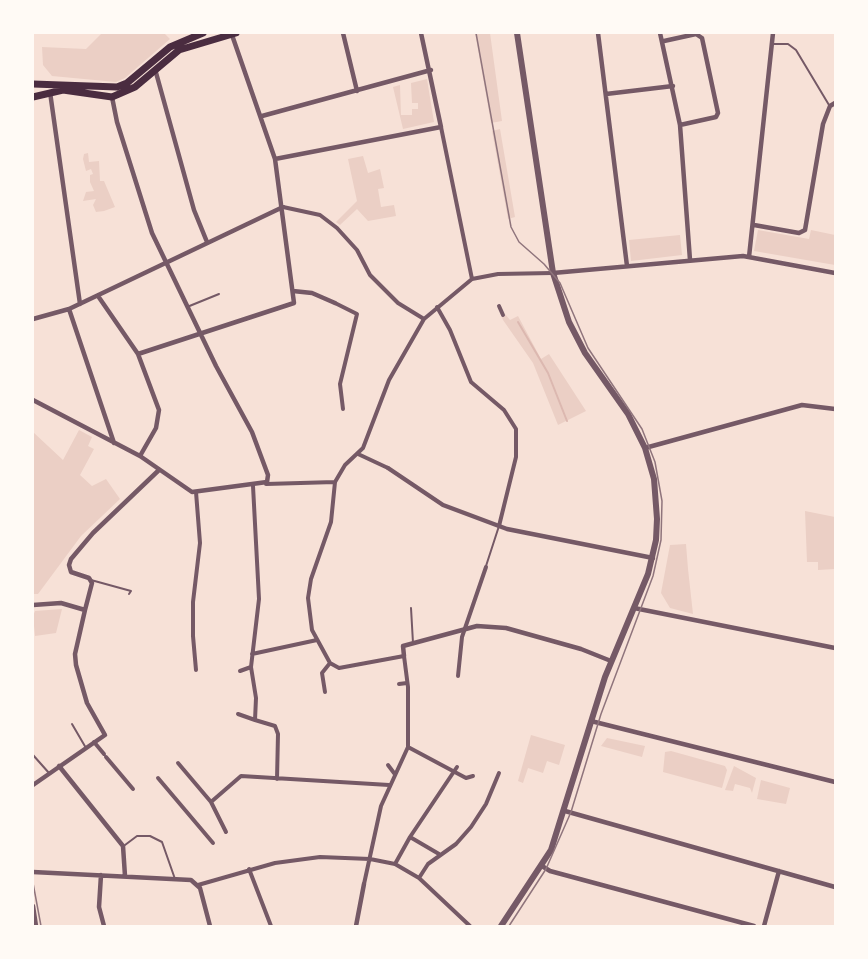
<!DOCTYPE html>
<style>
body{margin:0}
#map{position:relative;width:868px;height:959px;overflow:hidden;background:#f7e1d7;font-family:"Fira Sans Condensed",sans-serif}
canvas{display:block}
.frame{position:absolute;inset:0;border:34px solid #fffaf5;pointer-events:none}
</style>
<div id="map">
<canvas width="868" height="959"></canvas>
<div class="frame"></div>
</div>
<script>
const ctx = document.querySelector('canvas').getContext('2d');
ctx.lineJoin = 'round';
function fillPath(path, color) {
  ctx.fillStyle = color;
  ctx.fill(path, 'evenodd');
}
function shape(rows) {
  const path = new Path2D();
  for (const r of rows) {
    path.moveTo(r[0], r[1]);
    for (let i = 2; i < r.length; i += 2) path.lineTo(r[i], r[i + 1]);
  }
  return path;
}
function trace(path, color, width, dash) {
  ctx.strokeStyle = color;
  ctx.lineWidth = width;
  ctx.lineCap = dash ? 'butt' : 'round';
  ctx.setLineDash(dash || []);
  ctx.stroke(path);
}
const green = shape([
 [102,33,164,33,170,39,125,78,116,82,52,76,43,65,42,47,86,49],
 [475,33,490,33,502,121,491,123],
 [427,79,434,122,403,129,393,87,400,85,401,115,412,115,412,109,418,109,418,103,412,103,411,83],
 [500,129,515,217,508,219,492,131],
 [88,153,89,162,99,161,100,181,104,181,115,207,104,211,96,212,93,205,96,199,83,201,86,192,94,191,90,182,90,175,93,174,91,169,86,171,83,159,84,154],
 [363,156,368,173,380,169,384,188,378,189,381,207,394,205,396,216,368,221,357,209,340,225,336,222,357,201,348,159],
 [758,230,809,239,811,230,835,235,835,265,754,251],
 [680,235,682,255,631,261,629,240],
 [505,314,510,320,518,316,541,359,549,354,586,411,558,425,533,363,503,320,501,315],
 [79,430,92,437,88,446,94,449,80,475,92,486,106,479,120,499,81,536,38,594,33,594,33,432,63,460],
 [805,511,835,517,835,569,818,570,818,562,807,562],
 [686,544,688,569,693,614,670,608,661,593,670,545],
 [62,609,56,633,35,636,33,616,35,611],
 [531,735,565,745,559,765,547,761,543,773,528,768,523,783,518,781],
 [607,738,645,746,642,757,601,746],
 [671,751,725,766,727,770,722,788,663,772,665,752],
 [734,766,756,778,752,793,750,788,735,784,733,791,725,790],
 [761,780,790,788,786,804,757,799]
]);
const stream = shape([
 [518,322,548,373,567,421]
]);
const service = shape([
 [772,44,788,44,796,50,829,105],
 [187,307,219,294],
 [486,566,499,526],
 [91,580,131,591,129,594],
 [411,608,413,643],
 [72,724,86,748],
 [33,755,49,773],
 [125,845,137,836,150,836,162,842,175,879]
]);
const pedestrian = shape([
 [441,127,472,279],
 [283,207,320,215,337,228,357,250,370,275,398,303,424,319],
 [335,303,357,314,340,384,343,409],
 [499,306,503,315],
 [437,307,450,330,471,382,504,410,516,429,516,457,499,526],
 [358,454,388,468],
 [266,484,335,482],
 [253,486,259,599,251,667,256,698,255,720,275,726,278,734,277,779],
 [196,492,200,543,193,602,193,636,196,670],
 [252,654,317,640],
 [240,671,251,667],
 [458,676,462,637,486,567],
 [399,684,407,683],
 [325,692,322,673,330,663],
 [238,714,255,720],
 [94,742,104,754],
 [408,747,466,778,473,776],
 [106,757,133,789],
 [178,763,211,802,226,832],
 [388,765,394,773],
 [158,778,213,843],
 [211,802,241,776,389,785],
 [410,837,439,854],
 [395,864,410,837,457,767],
 [249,869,271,926],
 [419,878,428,864,456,844,471,827,486,804,499,773],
 [364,884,381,806,408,747,408,687,404,656,339,668,330,663,312,630,308,598,311,579,331,522,335,482,345,465,363,448,389,380,424,319,472,279,498,274,552,273],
 [198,885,275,863,320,857,370,859,395,864,419,878,470,926]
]);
const minor = shape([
 [343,33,357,91],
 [598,33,627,266],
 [660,33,680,125,690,260],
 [664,41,696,34,702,38,718,113,716,117,680,125],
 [155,69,194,210,207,242],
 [50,92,80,304],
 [606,94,673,86],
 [262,116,431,70],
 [275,159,441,127,421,33],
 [754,225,799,233,805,230,823,124,830,106,835,103],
 [749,257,773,33],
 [553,273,743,256,835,273],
 [293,291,312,293,335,303],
 [98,296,138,354,159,410,156,428,140,456],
 [69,309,114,443],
 [33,319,69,309,283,207],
 [138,354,294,303,275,159,232,35],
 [33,400,140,456,192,492,267,482,268,475,252,432,216,366,152,233,117,122,112,97],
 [645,448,802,405,835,409],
 [388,468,443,505,507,529,653,558],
 [33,605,61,603,85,610,92,583,89,578,71,572,69,565,71,559,93,533,159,470],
 [634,608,835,648],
 [404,656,403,646,477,626,506,628,581,649,611,661],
 [591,721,835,782],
 [59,766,123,846,125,876],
 [33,785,105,735,87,703,76,665,75,654,85,610],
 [565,811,835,887],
 [542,866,550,871,754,926],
 [33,872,191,880,200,888,210,926],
 [101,875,99,907,104,926],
 [33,906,36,926],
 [356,926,364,884],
 [764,926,779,871]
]);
const tertiary = shape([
 [501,926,551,850,605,677,648,574,656,540,657,519,654,479,645,448,628,414,585,353,569,322,553,273,517,33]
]);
const secondary = shape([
 [33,84,117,87,127,83,170,47,203,33],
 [33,97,63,90,112,97,135,87,179,50,236,33]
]);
const tram = shape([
 [476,33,511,227,519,242,544,264,560,283,588,348,642,429,655,462,662,501,661,540,653,576,601,714,571,812,546,869,509,926],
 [33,883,41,926]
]);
fillPath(green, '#ebcfc5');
trace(stream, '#dcb8b0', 2);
trace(service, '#755966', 2);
trace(pedestrian, '#755966', 4);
trace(minor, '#755966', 4.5);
trace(tertiary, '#755966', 6);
trace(secondary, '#4a2c40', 7);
trace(tram, '#8f747c', 1.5);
</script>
